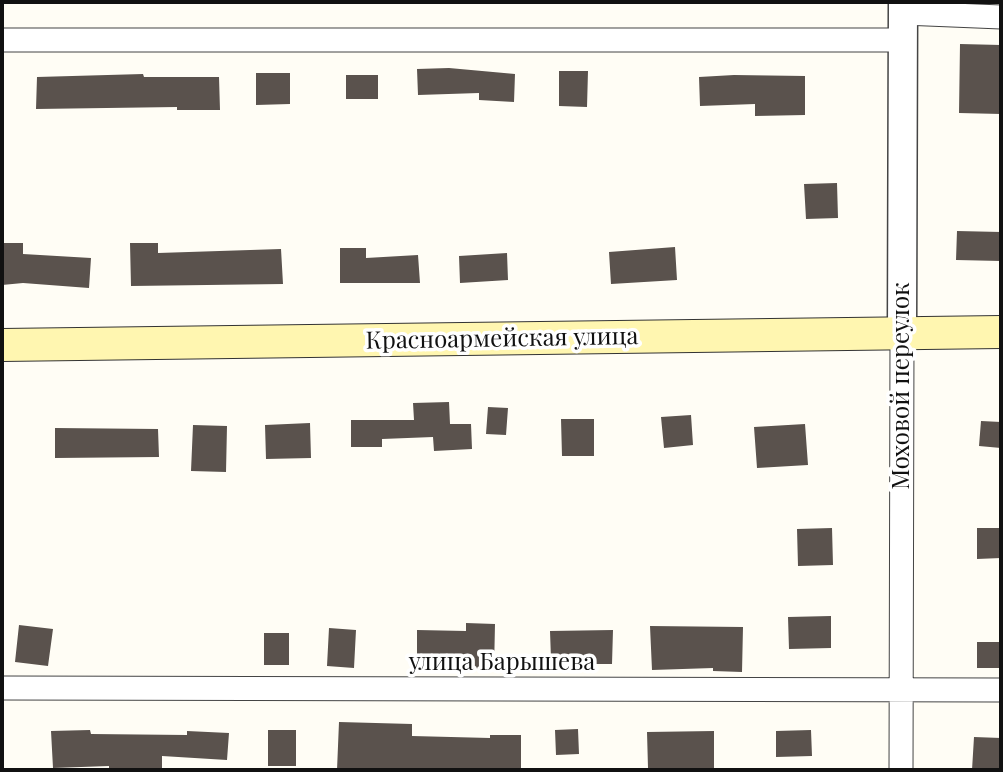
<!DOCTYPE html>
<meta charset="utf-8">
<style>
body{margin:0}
#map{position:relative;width:1003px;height:772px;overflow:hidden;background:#fffdf5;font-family:"Playfair Display",serif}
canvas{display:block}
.frame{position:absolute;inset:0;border:4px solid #111;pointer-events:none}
</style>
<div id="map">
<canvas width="1003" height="772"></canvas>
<div class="frame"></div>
</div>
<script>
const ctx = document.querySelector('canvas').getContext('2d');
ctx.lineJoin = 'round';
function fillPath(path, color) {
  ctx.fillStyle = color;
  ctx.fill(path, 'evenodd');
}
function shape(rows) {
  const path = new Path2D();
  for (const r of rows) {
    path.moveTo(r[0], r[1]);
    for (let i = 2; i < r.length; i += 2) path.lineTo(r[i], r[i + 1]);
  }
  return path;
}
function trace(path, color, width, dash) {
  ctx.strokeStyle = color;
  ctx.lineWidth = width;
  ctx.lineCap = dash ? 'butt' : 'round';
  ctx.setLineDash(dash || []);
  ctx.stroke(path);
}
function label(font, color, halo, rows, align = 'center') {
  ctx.font = font + ' "Playfair Display",serif';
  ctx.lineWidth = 7;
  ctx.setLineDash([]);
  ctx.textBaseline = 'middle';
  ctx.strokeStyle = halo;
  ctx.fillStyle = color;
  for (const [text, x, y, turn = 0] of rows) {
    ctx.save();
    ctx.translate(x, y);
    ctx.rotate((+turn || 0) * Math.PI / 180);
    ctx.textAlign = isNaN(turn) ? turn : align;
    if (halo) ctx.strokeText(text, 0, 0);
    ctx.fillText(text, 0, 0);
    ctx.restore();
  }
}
const building = shape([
 [960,44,1001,45,1001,114,959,113],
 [449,68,515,74,514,102,479,100,479,93,418,95,417,69],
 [559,71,588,71,587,107,559,106],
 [256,73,290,73,290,104,256,105],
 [143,74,144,77,219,77,220,110,177,110,177,107,36,109,37,77],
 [346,75,378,75,378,99,346,99],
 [734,75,805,76,805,115,755,116,755,104,700,106,699,77],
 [837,183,838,218,806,219,804,184],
 [957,231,1001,232,1001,261,956,260],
 [2,243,23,243,23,254,91,258,89,288,23,283,2,285],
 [130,243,158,243,158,253,281,249,283,284,131,286],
 [675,247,677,280,611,284,609,252],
 [340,248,366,248,366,258,418,255,420,283,340,283],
 [507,253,508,280,460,283,459,256],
 [449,402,450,424,471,424,472,449,434,451,433,437,382,439,382,447,351,447,351,420,414,420,413,403],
 [488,407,508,408,506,435,486,434],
 [691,415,693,445,664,448,661,417],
 [561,419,594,419,594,456,562,456],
 [981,421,1001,422,1001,448,979,446],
 [310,423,311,458,266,459,265,425],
 [805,424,808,465,757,468,754,427],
 [193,425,227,426,226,472,191,471],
 [55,428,158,429,159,457,55,458],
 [832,528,833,565,798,566,797,529],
 [977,528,1001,528,1001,558,977,559],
 [831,616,831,648,789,649,788,617],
 [466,623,495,624,494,670,417,667,417,630,466,631],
 [19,625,53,629,48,666,15,662],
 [650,626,743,627,742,672,713,671,713,668,652,670],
 [329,628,356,630,354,668,327,666],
 [613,630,612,664,585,664,585,659,551,659,550,631],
 [264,633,289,633,289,665,264,665],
 [977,642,1001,642,1001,668,977,668],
 [339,722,412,724,412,736,490,738,490,735,521,735,521,770,337,770],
 [578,729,579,754,556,755,555,730],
 [90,730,91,734,187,735,187,731,229,733,227,760,162,756,162,770,109,770,109,766,53,768,51,731],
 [268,730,296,730,296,766,268,766],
 [811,730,812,756,776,757,776,731],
 [714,731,714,770,648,768,647,732],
 [974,737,1001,738,1001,770,972,770]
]);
const minor = shape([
 [903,13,1001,17],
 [2,40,903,40],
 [2,688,1001,690],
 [901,770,902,335]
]);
const tertiary = shape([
 [902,335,903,2]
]);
const secondary = shape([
 [2,345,1001,332]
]);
const streetNames = [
 ["Красноармейская улица",502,339,-1],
 ["Моховой переулок",902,386,-90],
 ["улица Барышева",502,663]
];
fillPath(building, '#5a524d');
trace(minor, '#444', 25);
trace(tertiary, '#444', 31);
trace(secondary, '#333', 34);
trace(minor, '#fff', 23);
trace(tertiary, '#fff', 28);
trace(secondary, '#fff6b0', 32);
label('24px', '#111', '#fff', streetNames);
</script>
